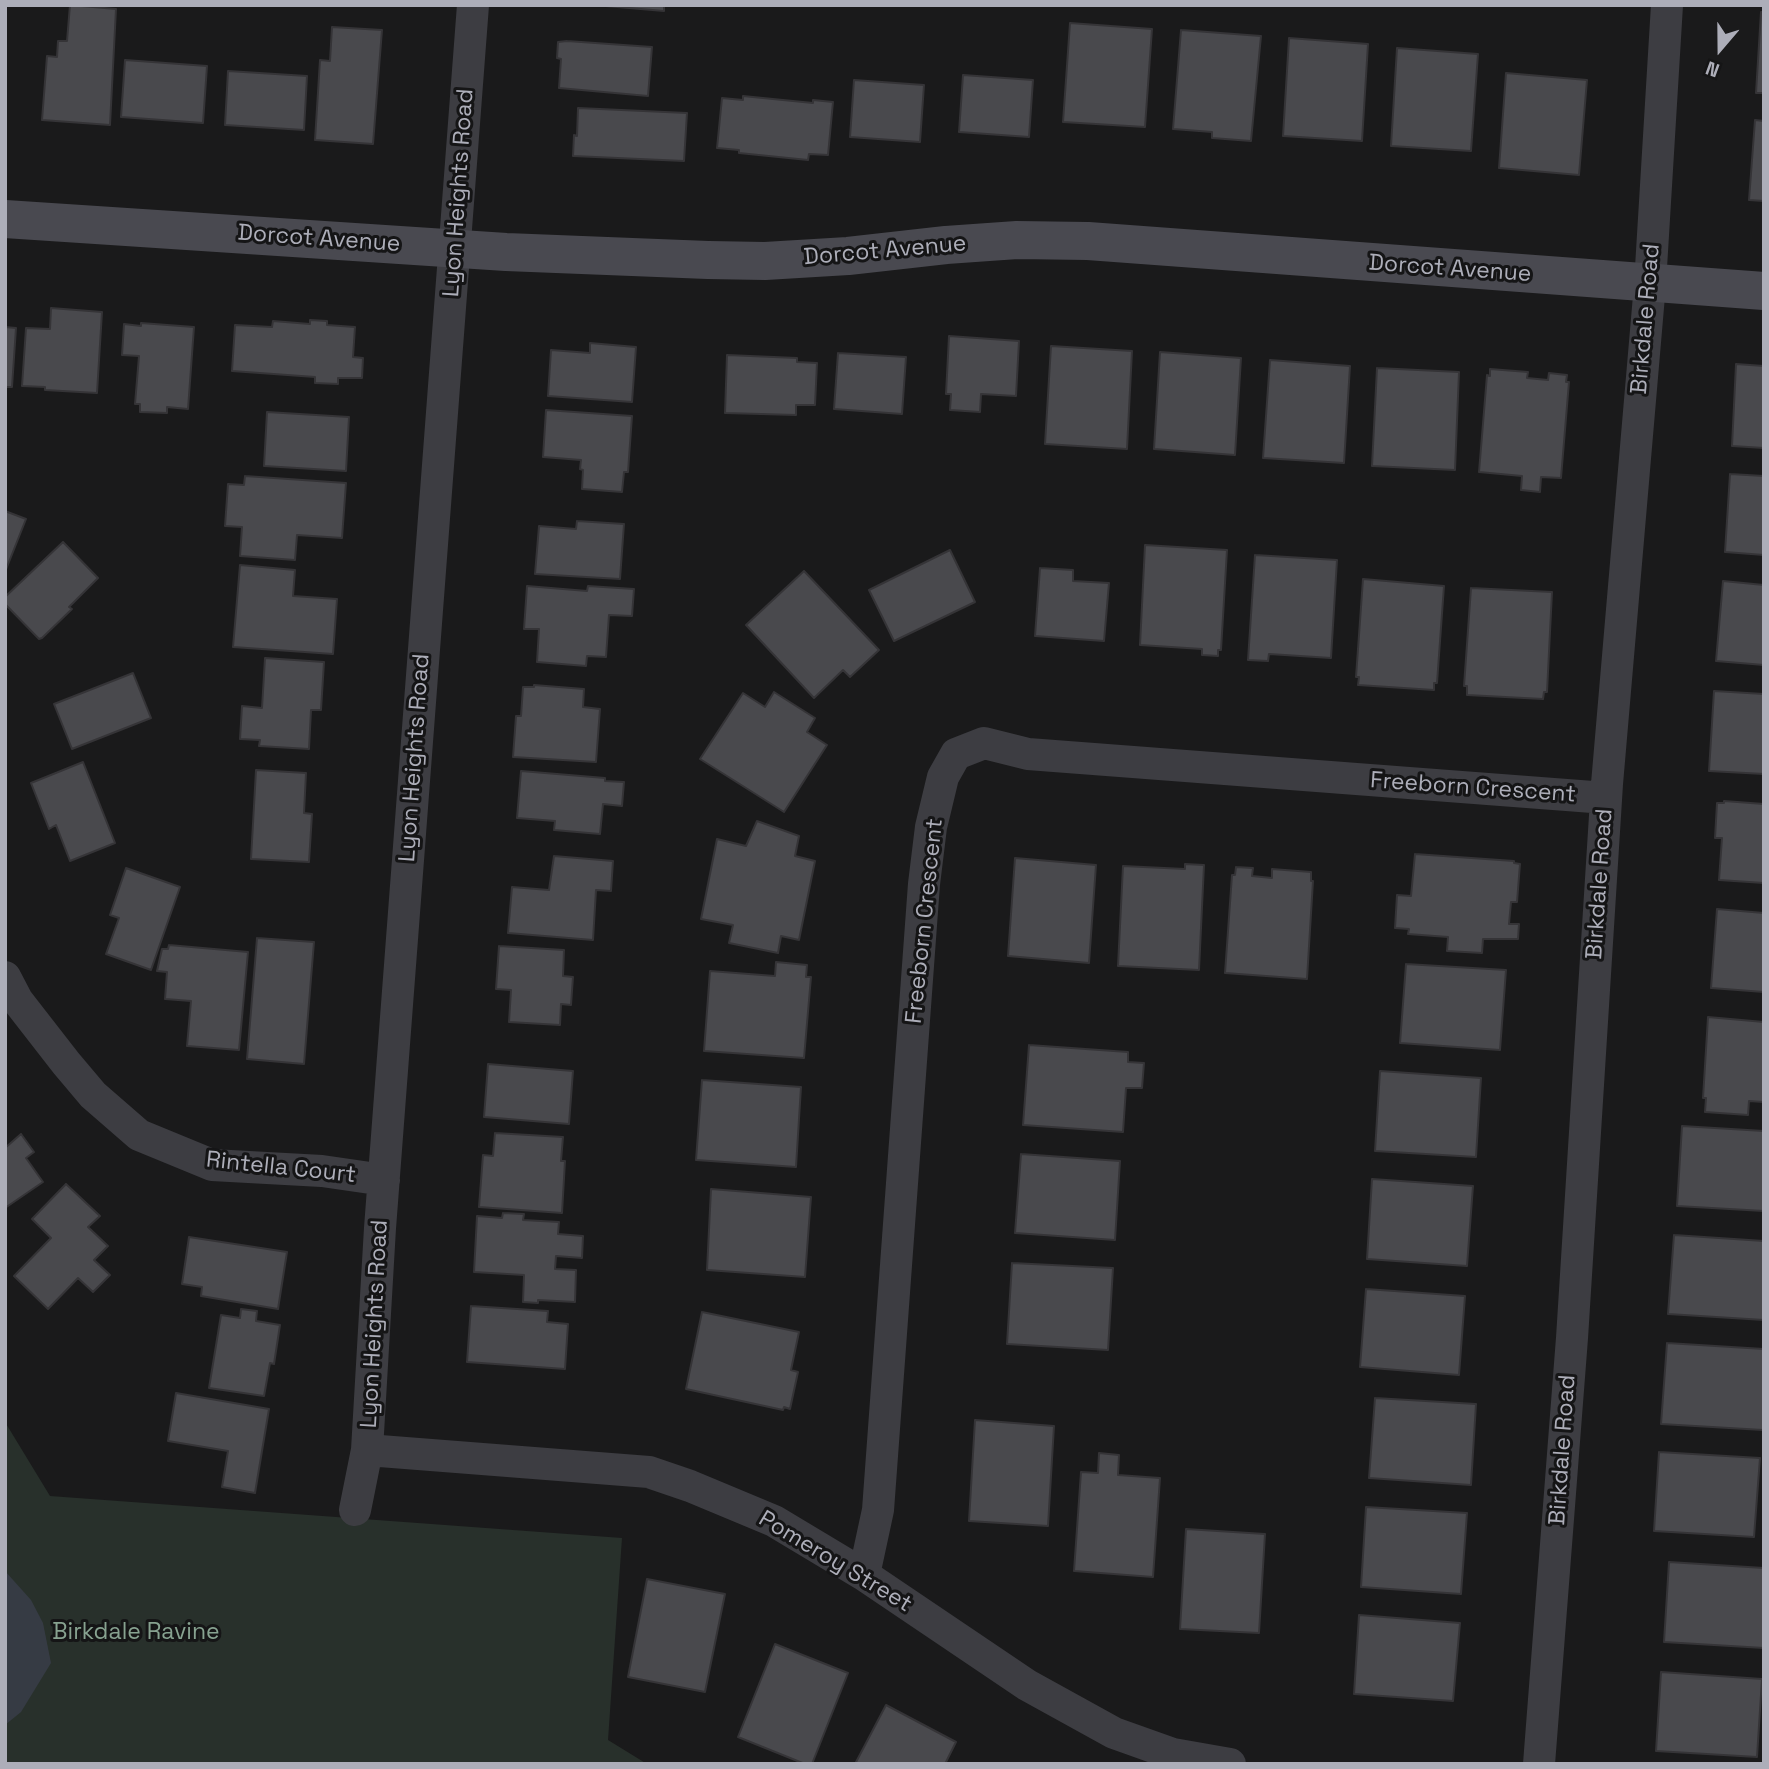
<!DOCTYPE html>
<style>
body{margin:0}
#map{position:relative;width:1769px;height:1769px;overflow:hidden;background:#1a1a1b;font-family:"Space Grotesk",sans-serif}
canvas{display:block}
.frame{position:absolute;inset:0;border:7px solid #adaeb9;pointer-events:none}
.north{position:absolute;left:1685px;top:14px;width:70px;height:70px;-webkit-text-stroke:5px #151516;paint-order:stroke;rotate:200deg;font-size:19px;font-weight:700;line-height:28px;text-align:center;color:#adaeb9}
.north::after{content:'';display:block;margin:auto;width:24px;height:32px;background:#adaeb9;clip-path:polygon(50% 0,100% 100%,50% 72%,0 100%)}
</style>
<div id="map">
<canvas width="1769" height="1769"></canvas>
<div class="frame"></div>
<div class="north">N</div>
</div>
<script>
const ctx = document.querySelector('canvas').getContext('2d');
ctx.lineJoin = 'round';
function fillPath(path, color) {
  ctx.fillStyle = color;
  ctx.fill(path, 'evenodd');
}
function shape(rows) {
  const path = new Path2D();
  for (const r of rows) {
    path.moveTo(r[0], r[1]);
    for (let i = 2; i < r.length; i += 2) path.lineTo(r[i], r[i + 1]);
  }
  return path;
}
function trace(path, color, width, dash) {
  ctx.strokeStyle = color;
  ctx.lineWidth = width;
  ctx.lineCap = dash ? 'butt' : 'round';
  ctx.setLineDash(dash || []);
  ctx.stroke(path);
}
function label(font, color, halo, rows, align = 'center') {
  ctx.font = font + ' "Space Grotesk",sans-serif';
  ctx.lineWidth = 6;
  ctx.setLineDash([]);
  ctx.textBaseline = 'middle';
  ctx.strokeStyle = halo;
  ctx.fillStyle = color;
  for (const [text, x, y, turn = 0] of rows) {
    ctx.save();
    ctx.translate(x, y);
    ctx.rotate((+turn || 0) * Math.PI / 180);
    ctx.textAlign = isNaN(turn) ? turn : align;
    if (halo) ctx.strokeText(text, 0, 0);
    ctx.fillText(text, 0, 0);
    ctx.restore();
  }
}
const green = shape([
 [5,1422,50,1496,622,1538,608,1740,647,1764,5,1764]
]);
const water = shape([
 [5,1571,31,1600,43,1623,51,1663,21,1712,5,1725]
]);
const building = shape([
 [70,5,116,9,110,125,42,120,47,56,57,57,58,41,67,41,70,5],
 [594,5,664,5,664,11,594,5],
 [1761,12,1764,12,1764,93,1756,93,1761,12],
 [1070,23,1152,29,1145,127,1063,122,1070,23],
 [332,27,382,30,373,144,315,140,320,60,330,61,332,27],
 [1181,30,1261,36,1251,141,1212,138,1212,132,1173,129,1181,30],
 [1289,38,1368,44,1362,141,1283,136,1289,38],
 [567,41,652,47,648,96,559,88,561,59,557,58,558,42,567,41],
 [1397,48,1478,54,1471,151,1391,146,1397,48],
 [125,60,207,66,203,123,121,117,125,60],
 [228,71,307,76,304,130,225,125,228,71],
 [1506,73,1587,80,1579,175,1499,168,1506,73],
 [963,75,1033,80,1029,137,959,132,963,75],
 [854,80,924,85,920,142,850,137,854,80],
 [743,96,813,103,813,100,833,102,828,155,809,154,808,160,739,153,739,150,717,148,722,98,743,100,743,96],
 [578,108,687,113,684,161,573,156,574,135,577,136,578,108],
 [1755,120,1764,121,1764,201,1749,200,1755,120],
 [51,308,102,312,97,393,45,390,45,387,22,386,26,328,50,329,51,308],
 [310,320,327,321,327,325,355,327,353,357,363,358,362,378,338,378,338,384,315,383,315,377,232,371,235,325,272,327,273,321,310,324,310,320],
 [141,323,194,327,188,409,167,407,167,413,140,412,140,404,135,404,139,356,122,355,124,324,141,326,141,323],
 [5,327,16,328,12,387,5,387,5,327],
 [949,336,1019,341,1016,396,981,394,980,412,950,410,951,394,946,394,949,336],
 [590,343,636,347,632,402,548,396,551,350,590,353,590,343],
 [1051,346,1132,351,1127,449,1045,444,1051,346],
 [1160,352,1241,358,1235,455,1154,449,1160,352],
 [838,353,906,357,902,414,834,409,838,353],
 [727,355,797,358,797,362,817,363,815,405,796,405,796,415,725,413,727,355],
 [1270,360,1350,366,1344,463,1263,458,1270,360],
 [1736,364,1764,366,1764,448,1732,446,1736,364],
 [1377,368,1459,372,1455,470,1372,466,1377,368],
 [1490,369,1528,372,1527,378,1548,380,1549,373,1567,375,1566,382,1569,382,1561,478,1541,477,1540,492,1521,490,1522,476,1479,472,1487,375,1490,376,1490,369],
 [546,410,632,416,628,472,624,472,622,492,582,489,583,470,580,469,581,460,543,457,546,410],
 [267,412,349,417,346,471,264,466,267,412],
 [1730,474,1764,476,1764,555,1725,552,1730,474],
 [245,476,346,483,342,538,297,535,295,560,240,556,242,527,225,526,228,484,244,485,245,476],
 [5,511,26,519,5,572,5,511],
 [577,521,624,524,620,579,535,574,539,526,576,529,577,521],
 [63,542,98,578,69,607,72,609,42,638,39,639,5,604,5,597,63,542],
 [1145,545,1227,550,1221,650,1218,650,1218,656,1202,655,1202,649,1140,645,1145,545],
 [950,550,975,602,894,641,869,590,950,550],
 [1255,555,1337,560,1331,658,1269,654,1268,661,1248,660,1255,555],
 [240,565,295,570,293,596,337,599,333,654,233,647,240,565],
 [1040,568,1073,570,1073,581,1109,583,1104,641,1035,636,1040,568],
 [804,571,879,650,850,677,843,670,814,698,746,625,804,571],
 [1363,579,1444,586,1437,683,1434,683,1434,690,1358,685,1359,677,1356,677,1363,579],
 [1723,581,1764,585,1764,665,1716,661,1723,581],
 [527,586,587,591,588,586,634,589,632,616,609,615,606,657,587,656,586,666,537,662,539,629,524,629,527,586],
 [1471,588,1552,592,1547,692,1544,692,1543,699,1467,695,1467,686,1464,686,1471,588],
 [265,658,324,662,321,710,311,710,309,749,259,746,260,740,240,739,242,706,262,708,265,658],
 [133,673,151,718,72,749,54,704,133,673],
 [534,685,584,689,583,707,600,709,596,762,513,757,516,716,521,716,523,687,534,687,534,685],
 [1714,691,1764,694,1764,774,1709,771,1714,691],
 [774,692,815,718,807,732,827,745,784,812,700,759,743,693,765,707,774,692],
 [83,762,115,843,70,861,56,825,49,829,31,783,83,762],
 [256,770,306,773,304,813,312,814,309,862,251,859,256,770],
 [521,771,605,778,605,781,624,782,622,806,603,804,600,834,554,830,555,821,517,818,521,771],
 [1724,801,1764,804,1764,883,1719,880,1722,838,1715,838,1717,803,1724,803,1724,801],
 [757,821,799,836,795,856,815,861,799,940,781,936,778,953,729,943,733,925,701,919,717,839,746,846,757,821],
 [1415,854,1514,861,1514,863,1520,864,1517,902,1511,902,1509,924,1519,924,1518,939,1483,939,1482,953,1447,951,1448,937,1408,934,1409,929,1395,928,1397,895,1411,896,1415,854],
 [554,856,613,861,611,891,596,890,593,940,508,933,512,887,549,890,554,856],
 [1015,858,1096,865,1089,963,1008,956,1015,858],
 [1185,864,1204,865,1199,970,1118,966,1123,866,1185,869,1185,864],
 [1236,867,1253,868,1252,876,1272,878,1272,869,1311,872,1311,881,1313,881,1307,979,1225,973,1232,875,1235,875,1236,867],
 [126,868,180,887,151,970,106,954,119,918,110,915,126,868],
 [1717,909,1764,913,1764,992,1711,988,1717,909],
 [257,938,314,942,304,1064,247,1059,257,938],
 [169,945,248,952,239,1050,187,1046,191,1001,165,999,167,972,157,971,162,949,168,949,169,945],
 [499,946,564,950,563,976,573,977,571,1005,561,1004,560,1025,509,1022,511,990,496,989,499,946],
 [776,962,807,965,806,977,811,977,804,1058,704,1051,710,971,775,976,776,962],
 [1406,964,1506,970,1500,1050,1400,1043,1406,964],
 [1708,1017,1764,1022,1764,1102,1749,1101,1748,1115,1705,1112,1706,1098,1703,1098,1708,1017],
 [1029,1045,1128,1052,1128,1062,1144,1063,1142,1088,1126,1088,1123,1132,1023,1125,1029,1045],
 [488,1064,573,1071,569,1124,484,1117,488,1064],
 [1380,1071,1481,1078,1476,1157,1375,1151,1380,1071],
 [702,1080,801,1087,796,1167,696,1160,702,1080],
 [1682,1126,1764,1131,1764,1211,1677,1206,1682,1126],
 [495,1133,563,1137,561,1161,565,1161,562,1213,479,1207,483,1155,493,1156,495,1133],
 [21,1134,34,1152,26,1158,43,1182,5,1208,5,1148,21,1134],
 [1021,1154,1120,1161,1115,1240,1015,1233,1021,1154],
 [1372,1179,1473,1186,1467,1266,1367,1259,1372,1179],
 [66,1184,100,1216,88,1227,108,1246,94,1260,110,1275,93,1292,78,1278,48,1309,14,1276,51,1238,32,1219,66,1184],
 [711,1189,811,1197,805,1277,707,1270,711,1189],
 [503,1213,524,1214,523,1220,559,1222,558,1234,583,1236,582,1258,556,1256,555,1269,576,1270,575,1302,538,1300,538,1303,523,1302,524,1275,474,1272,477,1216,502,1218,503,1213],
 [1674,1235,1764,1241,1764,1320,1668,1314,1674,1235],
 [189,1237,287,1252,278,1309,201,1296,202,1287,182,1284,189,1237],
 [1012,1263,1113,1268,1108,1350,1007,1344,1012,1263],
 [1366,1289,1465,1296,1459,1375,1360,1367,1366,1289],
 [471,1306,548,1311,547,1322,568,1324,565,1369,467,1362,471,1306],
 [241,1309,257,1311,256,1321,280,1325,274,1364,270,1363,264,1396,209,1388,221,1315,240,1318,241,1309],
 [702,1312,799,1332,791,1370,798,1372,790,1409,784,1407,783,1410,686,1389,702,1312],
 [1667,1343,1764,1349,1763,1430,1661,1424,1667,1343],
 [176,1393,269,1409,255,1493,222,1487,228,1451,168,1441,176,1393],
 [1375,1398,1476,1404,1471,1485,1369,1478,1375,1398],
 [975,1420,1054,1426,1048,1526,969,1521,975,1420],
 [1659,1452,1760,1458,1754,1537,1654,1531,1659,1452],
 [1099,1453,1119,1455,1118,1475,1160,1478,1153,1577,1074,1571,1081,1472,1098,1473,1099,1453],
 [1366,1507,1467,1513,1461,1594,1361,1587,1366,1507],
 [1186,1529,1265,1534,1259,1633,1180,1629,1186,1529],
 [1669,1562,1764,1568,1764,1648,1664,1642,1669,1562],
 [647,1579,725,1594,705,1692,628,1677,647,1579],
 [1359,1615,1460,1623,1453,1701,1354,1694,1359,1615],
 [775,1644,848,1673,812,1764,805,1764,738,1737,775,1644],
 [1661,1672,1762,1679,1757,1757,1656,1751,1661,1672],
 [886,1705,956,1742,945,1764,855,1764,886,1705]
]);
const street = shape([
 [5,977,17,1000,66,1063,93,1095,139,1135,212,1165,322,1171,384,1180],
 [367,1450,649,1472,690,1486,774,1521,864,1575,1027,1685,1114,1733,1173,1754,1230,1764],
 [355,1510,367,1450,380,1228,473,5],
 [864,1575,878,1510,924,884,931,827,943,777,956,754,984,743,1028,754,1606,798],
 [1539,1764,1572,1338,1607,784,1650,284,1667,5]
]);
const secondary = shape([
 [5,219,506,252,708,260,765,261,848,256,946,245,1017,240,1088,241,1764,291]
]);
const streetNames = [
 ["Lyon Heights Road",459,193,-86],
 ["Dorcot Avenue",319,239,4],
 ["Dorcot Avenue",885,251,-5],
 ["Dorcot Avenue",1450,269,4],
 ["Birkdale Road",1646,319,-85],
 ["Lyon Heights Road",415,758,-86],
 ["Freeborn Crescent",1473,788,4],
 ["Birkdale Road",1600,884,-86],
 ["Freeborn Crescent",925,921,-84],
 ["Rintella Court",281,1168,6],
 ["Lyon Heights Road",375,1324,-87],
 ["Birkdale Road",1563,1450,-86],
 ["Pomeroy Street",835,1562,31]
];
const parkNames = [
 ["Birkdale Ravine",136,1633]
];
fillPath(green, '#28302b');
fillPath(water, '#363b44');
fillPath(building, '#49494d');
trace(building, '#353437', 2);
trace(street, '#3d3d42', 32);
trace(secondary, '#494950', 38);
label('23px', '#adaeb9', '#151516', streetNames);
label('23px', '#87a290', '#151516', parkNames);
</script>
